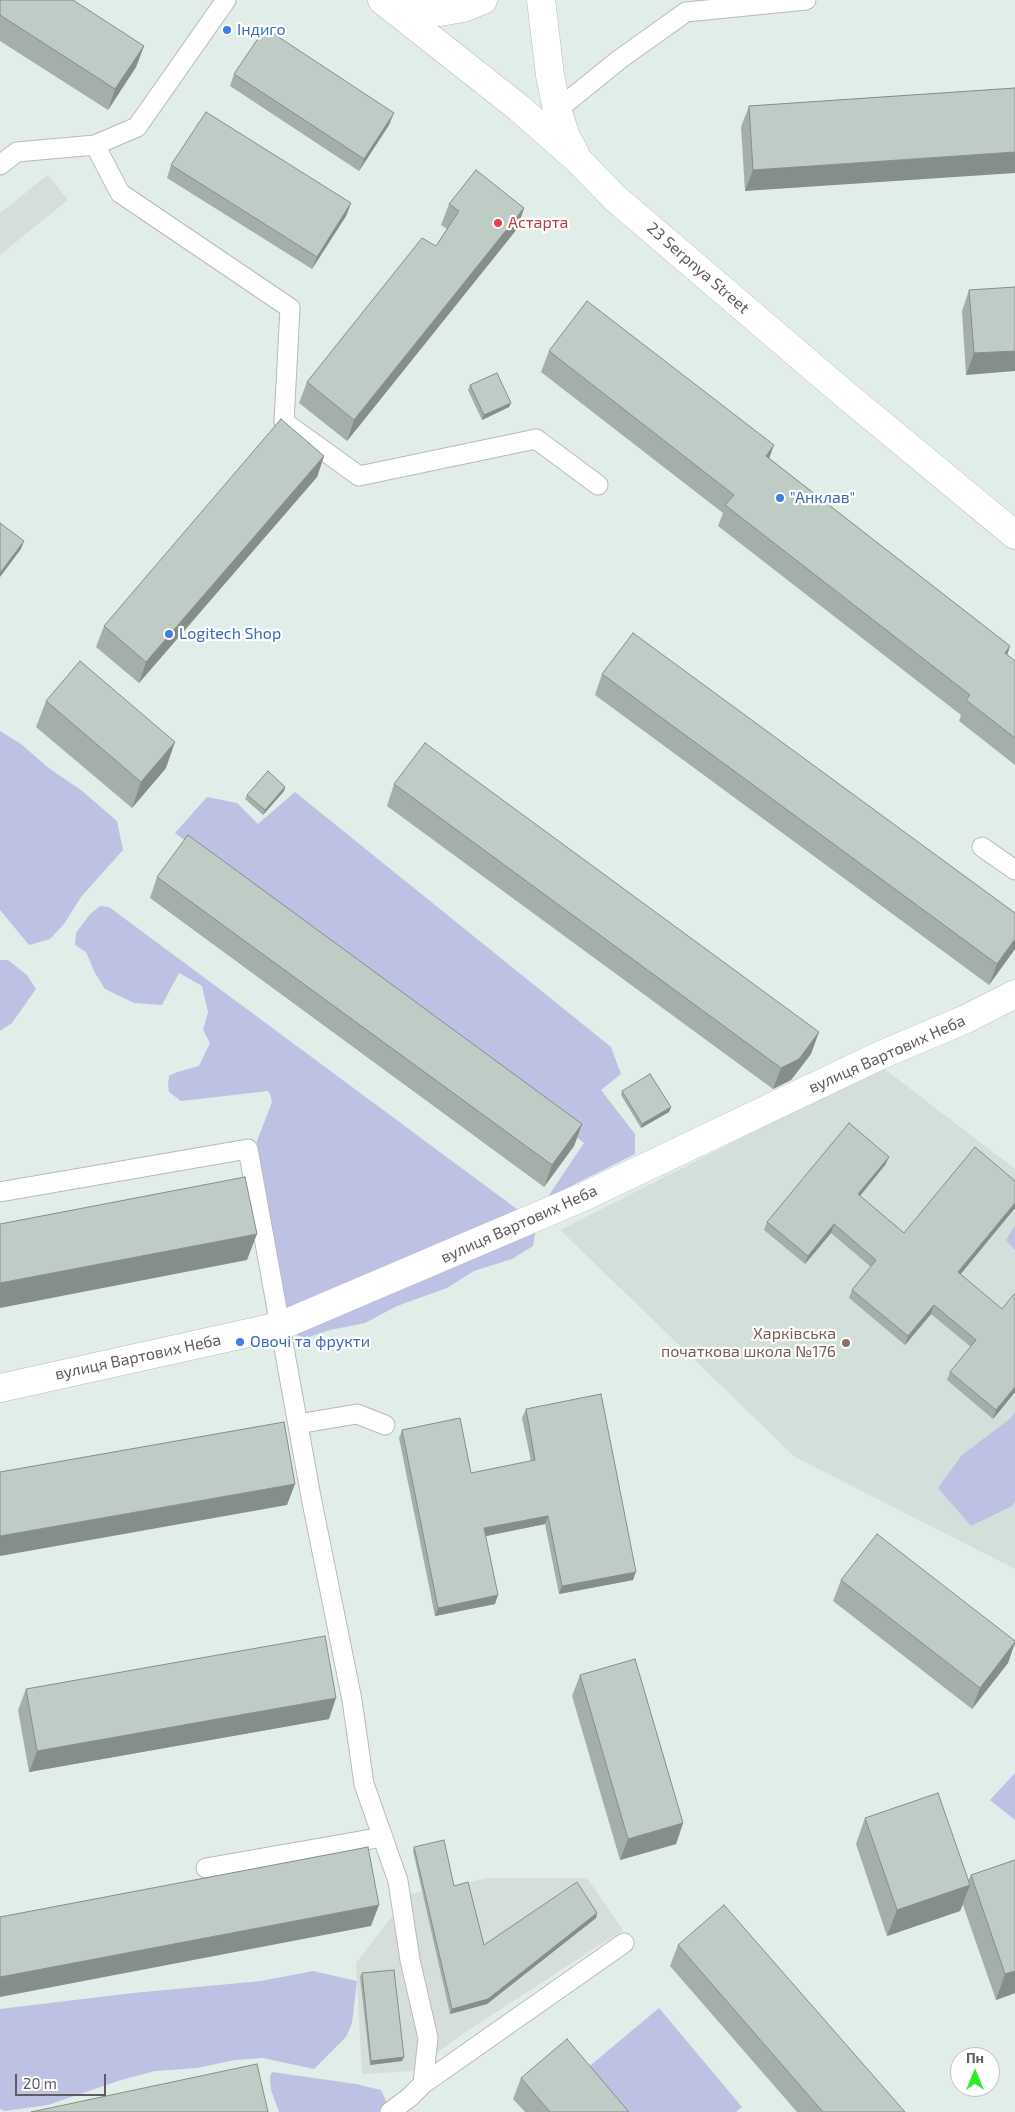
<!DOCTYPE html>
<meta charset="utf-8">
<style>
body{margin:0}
#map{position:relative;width:1015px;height:2112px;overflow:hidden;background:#e1ede9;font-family:"Exo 2",sans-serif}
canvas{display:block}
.north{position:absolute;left:950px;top:2047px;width:50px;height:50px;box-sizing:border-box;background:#fff;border:1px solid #c0bdbf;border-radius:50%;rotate:0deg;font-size:14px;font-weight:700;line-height:20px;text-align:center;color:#625a5f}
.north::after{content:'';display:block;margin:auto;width:18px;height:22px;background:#31eb2a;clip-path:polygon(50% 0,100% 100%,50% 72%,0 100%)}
.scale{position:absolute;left:15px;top:2074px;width:91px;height:22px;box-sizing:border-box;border:2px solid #625a5f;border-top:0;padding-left:6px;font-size:15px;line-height:18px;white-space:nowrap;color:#625a5f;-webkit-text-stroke:4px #fff;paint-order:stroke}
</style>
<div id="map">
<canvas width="1015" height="2112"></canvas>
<div class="north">Пн</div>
<div class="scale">20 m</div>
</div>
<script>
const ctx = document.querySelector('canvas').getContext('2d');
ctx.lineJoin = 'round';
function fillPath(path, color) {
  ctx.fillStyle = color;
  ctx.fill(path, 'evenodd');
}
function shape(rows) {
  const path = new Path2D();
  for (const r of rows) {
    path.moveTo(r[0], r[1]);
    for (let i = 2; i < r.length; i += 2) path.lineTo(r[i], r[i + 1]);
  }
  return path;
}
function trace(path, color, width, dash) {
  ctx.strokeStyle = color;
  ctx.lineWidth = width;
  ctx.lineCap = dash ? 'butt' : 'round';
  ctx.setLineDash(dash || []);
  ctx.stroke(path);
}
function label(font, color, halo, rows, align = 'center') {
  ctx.font = font + ' "Exo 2",sans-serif';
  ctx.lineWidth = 4.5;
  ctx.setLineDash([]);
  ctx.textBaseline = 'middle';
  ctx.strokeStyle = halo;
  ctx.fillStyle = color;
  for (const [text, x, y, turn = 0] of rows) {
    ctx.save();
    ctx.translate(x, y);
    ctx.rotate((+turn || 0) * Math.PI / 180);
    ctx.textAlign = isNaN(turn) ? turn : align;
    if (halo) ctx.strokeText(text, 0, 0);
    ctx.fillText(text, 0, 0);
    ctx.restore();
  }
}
const industrial = shape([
 [48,175,68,200,0,255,0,213],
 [489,1878,587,1878,623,1930,464,2033,412,2071,362,2074,356,1963,409,1894]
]);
const education = shape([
 [882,1067,1015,1169,1015,1569,795,1457,560,1230]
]);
const green = shape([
 [0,731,21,744,50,769,81,790,117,821,123,850,81,897,64,924,50,939,29,945,0,910],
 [295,792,611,1047,621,1074,601,1090,635,1134,635,1154,547,1198,584,1143,175,833,207,797,237,803,258,824],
 [100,906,109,907,136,927,525,1215,536,1228,533,1246,512,1259,474,1271,447,1288,397,1306,365,1323,330,1330,306,1338,290,1333,256,1160,257,1141,272,1102,270,1094,268,1091,181,1101,169,1092,168,1085,169,1076,177,1072,199,1066,210,1043,203,1030,208,1012,202,986,179,973,162,1005,134,1003,105,989,95,973,86,952,75,945,76,933,90,914],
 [0,960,8,960,27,975,36,989,12,1023,0,1031],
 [1015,1225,1015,1250,1006,1240],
 [1015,1412,1015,1502,1012,1506,971,1526,938,1488,962,1455,1011,1418],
 [1015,1773,1015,1820,990,1800],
 [313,1971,357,1981,352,2023,346,2037,314,2069,263,2058,235,2060,197,2068,155,2071,121,2080,48,2105,5,2111,0,2109,0,2009,133,1993,261,1981],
 [659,2008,742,2107,736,2112,623,2112,586,2069],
 [272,2072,356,2084,381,2090,386,2101,386,2110,383,2112,279,2112,271,2090,270,2077]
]);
const lane = shape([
 [557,110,620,59,686,12,806,0],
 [95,145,120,193,290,308,284,422,359,476,536,439,598,485],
 [0,165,17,152,95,145,137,127,226,0],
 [982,847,1015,870],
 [0,1192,248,1149,311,1497,352,1700,364,1784,398,1881,410,1960,428,2038,423,2084,410,2097,390,2112],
 [298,1424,357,1414,385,1425],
 [206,1868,383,1837],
 [423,2084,624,1943]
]);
const street = shape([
 [0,1388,280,1326,583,1197,881,1055,966,1019,1015,994]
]);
const secondary = shape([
 [382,0,519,108,579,161,615,198,841,391,1015,535],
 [541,0,550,75,557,110,567,139,575,153],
 [391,3,417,11,440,12,463,8,483,0]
]);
const wall = shape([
 [0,0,144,46,136,67,108,110,0,41],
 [234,74,389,125,359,171,230,86],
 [1015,88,745,191,741,127,749,106],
 [171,165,351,203,346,216,312,269,167,178],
 [449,204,524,208,517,229,347,441,299,403,307,382,436,246,447,229,441,225],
 [1015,287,966,375,962,311,969,290],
 [549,351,769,458,1010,646,1007,655,1015,661,1015,765,959,721,961,715,718,526,723,513,541,372],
 [470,385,511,403,509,407,482,420,468,390],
 [324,456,317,477,139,683,96,647,104,626],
 [602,674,1015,913,1015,949,989,985,595,695],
 [46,701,166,768,132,808,36,727],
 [394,784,811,1054,791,1080,773,1089,387,806],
 [285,787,284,791,263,815,245,799,247,795],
 [157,877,582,1124,574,1146,544,1187,150,898],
 [622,1091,671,1107,669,1112,641,1128,621,1095],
 [889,1157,885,1165,860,1196,904,1233,1015,1208,960,1274,1015,1392,993,1419,947,1380,950,1372,971,1347,931,1314,905,1345,849,1298,852,1290,871,1267,831,1233,805,1264,764,1230,767,1222],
 [526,1409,633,1580,559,1594,545,1524,486,1536,495,1604,435,1616,399,1438,402,1430,471,1473,531,1461,522,1418],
 [841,1580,1015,1641,1015,1643,1008,1663,972,1709,833,1601],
 [580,1675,683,1823,676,1844,620,1860,572,1696],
 [26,1689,329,1719,29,1772,18,1710],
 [865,1818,968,1881,971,1875,1015,1860,1015,1993,996,2000,963,1905,960,1911,887,1936,856,1844],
 [414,1847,454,1886,484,1945,597,1913,596,1918,487,2004,450,2014,413,1851],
 [678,1945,905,2112,797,2112,670,1966],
 [362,1973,402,2061,370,2065,360,1977],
 [521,2078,629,2112,525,2112,513,2099]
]);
const shadedWall = shape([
 [144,46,136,67,108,110,115,89],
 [394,113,389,125,359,171,364,159],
 [1015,152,1015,173,745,191,753,170],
 [351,203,346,216,312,269,317,257],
 [524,208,517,229,347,441,354,420],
 [1015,351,1015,371,966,375,974,353],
 [511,403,509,407,482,420,484,415],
 [774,445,766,467,766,456],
 [324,456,317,477,139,683,146,662],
 [24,541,21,549,0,577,0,573],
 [1010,646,1003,667,1005,653],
 [175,742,166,768,132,808,141,782],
 [285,787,284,791,263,815,265,810],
 [1015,939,1015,949,989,985,997,964],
 [819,1032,811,1054,791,1080,773,1089,781,1068],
 [671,1107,669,1112,641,1128,642,1124],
 [582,1124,574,1146,544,1187,552,1165],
 [889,1157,885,1165,854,1203,858,1194],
 [1015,1203,1015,1208,955,1281,958,1272],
 [834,1224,831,1233,805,1264,808,1256],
 [257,1234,247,1260,0,1308,0,1283],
 [934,1305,931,1314,905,1345,908,1336],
 [1015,1387,1015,1392,993,1419,996,1410],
 [295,1484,287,1505,0,1556,0,1536],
 [548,1516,545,1524,481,1537,484,1528],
 [636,1572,633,1580,559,1594,562,1586],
 [498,1595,495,1604,435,1616,438,1608],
 [1015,1642,1008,1663,972,1709,980,1688],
 [336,1698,329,1719,29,1772,37,1751],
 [683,1823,676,1844,620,1860,628,1839],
 [970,1885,960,1911,887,1936,897,1910],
 [379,1905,371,1926,0,1997,0,1977],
 [597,1913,596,1918,487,2004,450,2014,452,2009],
 [1015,1971,1015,1993,996,2000,1005,1974],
 [404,2057,402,2061,370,2065,371,2061]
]);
const building = shape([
 [0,0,73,0,144,46,115,89,0,15,0,0],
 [265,28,394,113,364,159,234,74,265,28],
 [1015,88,1015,152,753,170,749,106,1015,88],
 [206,112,351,203,317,257,171,165,206,112],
 [476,170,524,208,354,420,307,382,422,238,436,246,459,211,449,204,476,170],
 [1015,287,1015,351,974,353,969,290,1015,287],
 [587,301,774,445,766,456,1010,646,1005,653,1015,661,1015,738,966,700,970,695,725,505,734,495,549,351,587,301],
 [497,373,511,403,484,415,470,385,497,373],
 [281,419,324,456,146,662,104,626,281,419],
 [0,523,24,541,0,573,0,523],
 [633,633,1015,913,1015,939,997,964,602,674,633,633],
 [80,661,175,742,141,782,46,701,80,661],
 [425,743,819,1032,799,1059,781,1068,394,784,425,743],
 [268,771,285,787,265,810,247,795,268,771],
 [188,835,582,1124,552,1165,157,877,188,835],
 [650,1074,671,1107,642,1124,622,1091,650,1074],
 [849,1123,889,1157,858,1194,904,1233,975,1147,1015,1181,1015,1203,958,1272,1002,1309,1015,1293,1015,1387,996,1410,950,1372,976,1340,934,1305,908,1336,852,1290,876,1260,834,1224,808,1256,767,1222,849,1123],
 [245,1177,257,1234,0,1283,0,1224,245,1177],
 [601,1394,636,1572,562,1586,548,1516,484,1528,498,1595,438,1608,402,1430,460,1418,471,1473,535,1460,526,1409,601,1394],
 [284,1422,295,1484,0,1536,0,1472,284,1422],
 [877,1534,1015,1641,1015,1642,980,1688,841,1580,877,1534],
 [325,1636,336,1698,37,1751,26,1689,325,1636],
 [635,1659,683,1823,628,1839,580,1675,635,1659],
 [938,1793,970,1885,897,1910,865,1818,938,1793],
 [444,1840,454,1886,468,1882,484,1945,577,1882,597,1913,488,1999,452,2009,414,1847,444,1840],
 [368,1847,379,1905,0,1977,0,1917,368,1847],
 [1015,1860,1015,1971,1005,1974,971,1875,1015,1860],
 [724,1905,905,2112,823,2112,678,1945,724,1905],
 [394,1970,404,2057,371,2061,362,1973,394,1970],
 [567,2039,629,2112,550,2112,521,2078,567,2039],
 [257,2064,268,2112,31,2112,257,2064]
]);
const markers = [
 [227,30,5,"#3f7fe0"],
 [498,223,5,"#e0444e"],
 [780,498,5,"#3f7fe0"],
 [169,634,5,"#3f7fe0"],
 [240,1342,5,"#3f7fe0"],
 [846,1343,5,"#8d6e63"]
];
const shopNames = [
 ["Індиго",237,30],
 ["\"Анклав\"",790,498],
 ["Logitech Shop",179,634],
 ["Овочі та фрукти",250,1342]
];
const healthNames = [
 ["Астарта",508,223]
];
const streetNames = [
 ["23 Serpnya Street",698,268,41],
 ["вулиця Вартових Неба",887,1054,-24],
 ["вулиця Вартових Неба",519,1224,-24],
 ["вулиця Вартових Неба",138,1357,-12]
];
const educationNames = [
 ["Харківська",836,1334],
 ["початкова школа №176",836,1352]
];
fillPath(industrial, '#d6dedb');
fillPath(education, '#d2dfdb');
fillPath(green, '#bdc2e5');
trace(lane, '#beb7ba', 21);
trace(street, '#beb7ba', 29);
trace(secondary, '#c0b7bc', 29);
trace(lane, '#fff', 19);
trace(street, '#fff', 28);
trace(secondary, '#fff', 28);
fillPath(wall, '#a4afa9');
fillPath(shadedWall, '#868e8a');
fillPath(building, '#bfcbc5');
trace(building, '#868e8a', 1);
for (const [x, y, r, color] of markers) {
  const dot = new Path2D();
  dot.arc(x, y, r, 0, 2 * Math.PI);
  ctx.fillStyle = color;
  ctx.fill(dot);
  trace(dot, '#fff', 2);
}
label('16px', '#366cbe', '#fff', shopNames, 'left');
label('16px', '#be3a42', '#fff', healthNames, 'left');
label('16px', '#625a5f', '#fff', streetNames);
label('16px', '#785e54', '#fff', educationNames, 'right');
</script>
